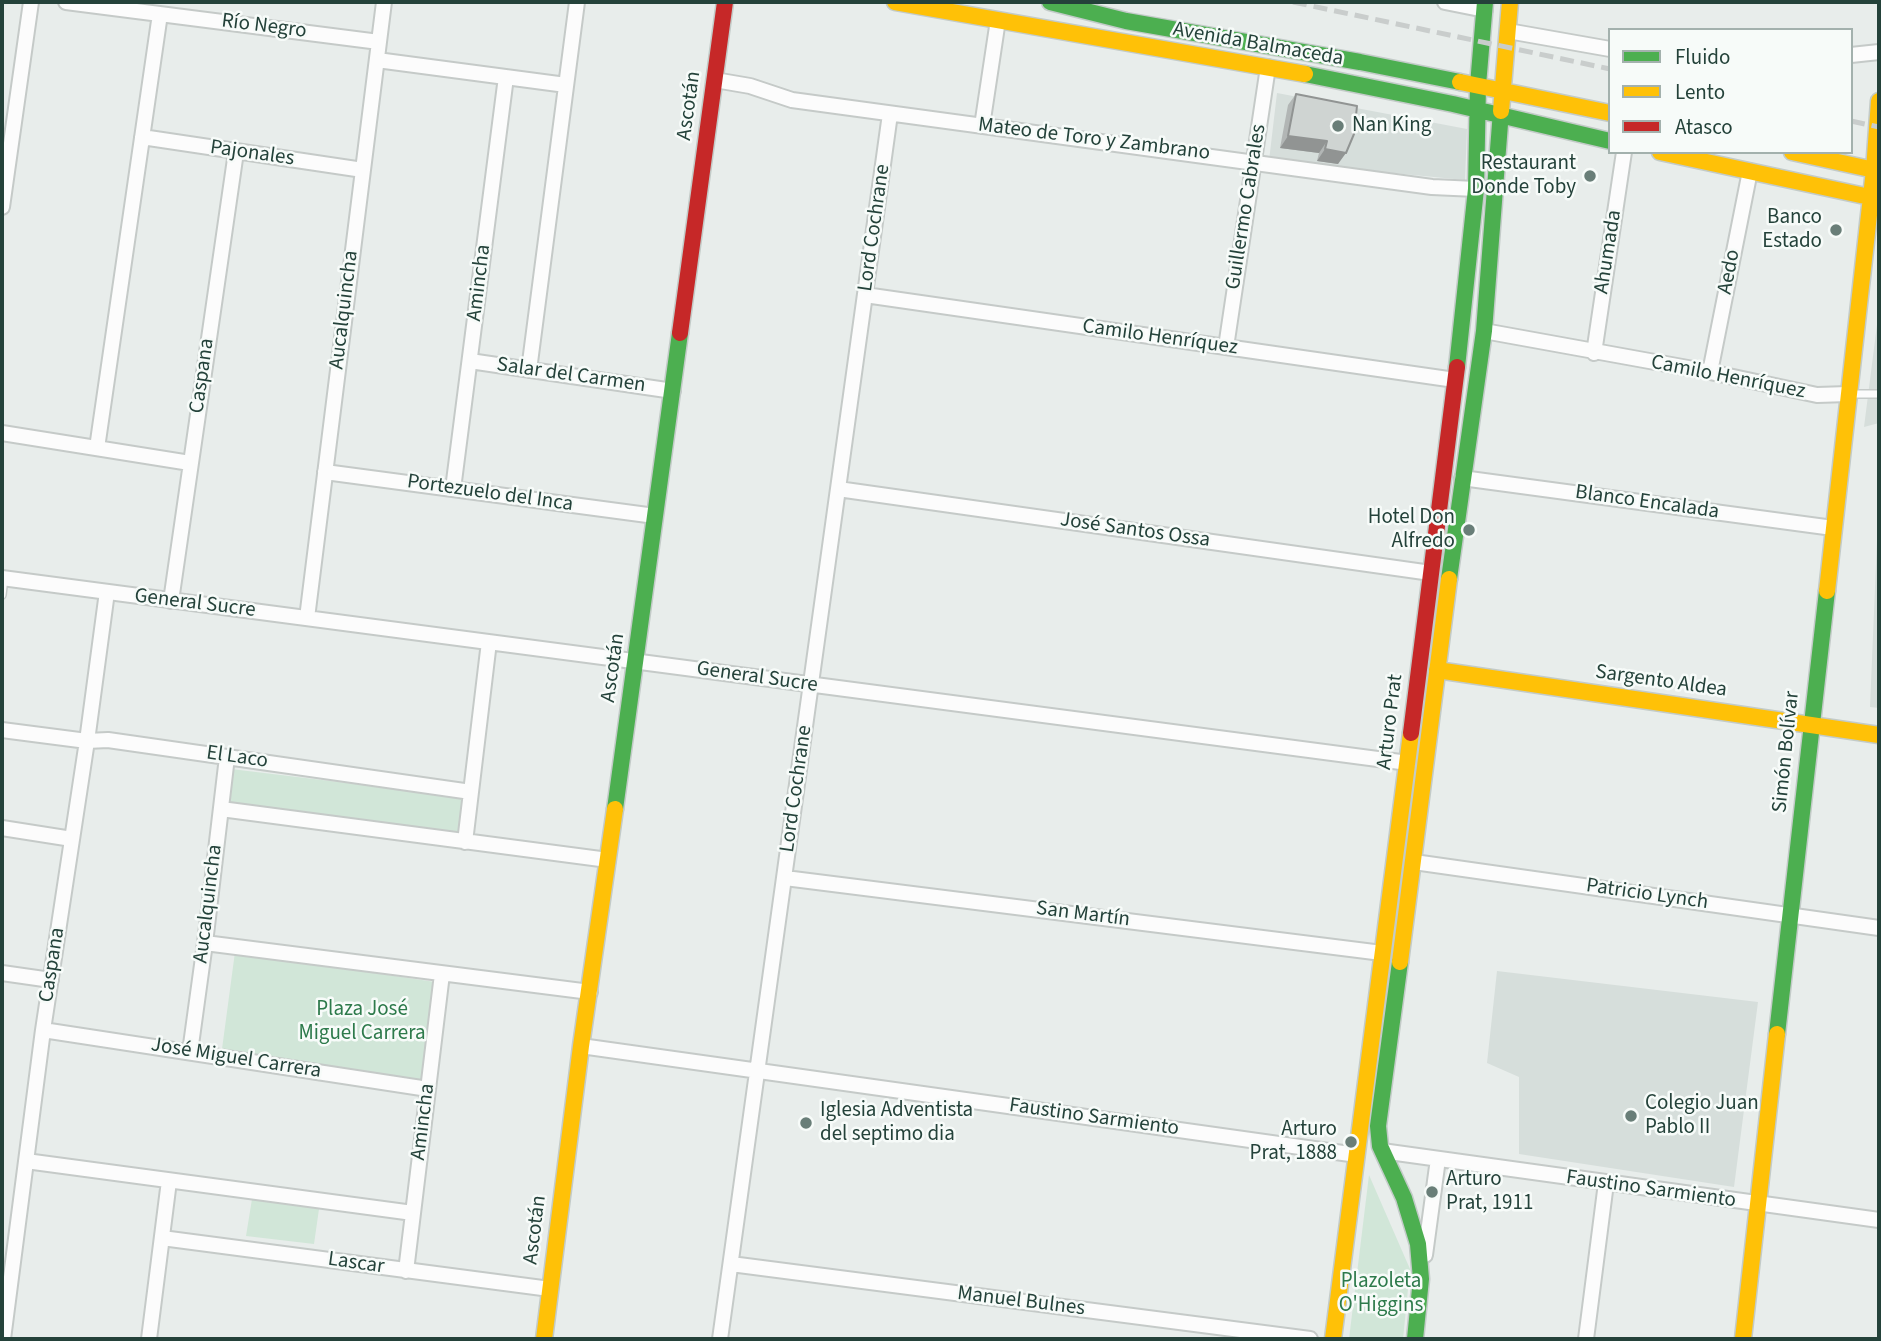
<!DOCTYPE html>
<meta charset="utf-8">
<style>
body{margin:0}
#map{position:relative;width:1881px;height:1341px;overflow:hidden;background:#e8edeb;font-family:"Source Sans 3",sans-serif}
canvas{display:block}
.frame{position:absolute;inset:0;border:4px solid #24423a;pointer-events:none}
.legend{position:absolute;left:1608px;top:28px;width:245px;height:126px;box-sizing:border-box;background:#f7fbf9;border:2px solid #a3b1ad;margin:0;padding:9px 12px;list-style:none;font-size:21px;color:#24423a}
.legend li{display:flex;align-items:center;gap:14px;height:35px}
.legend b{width:35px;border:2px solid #a3b1ad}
</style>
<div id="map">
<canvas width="1881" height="1341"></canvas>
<div class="frame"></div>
<ul class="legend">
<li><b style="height:9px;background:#4caf50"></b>Fluido</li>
<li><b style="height:9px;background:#ffc107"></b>Lento</li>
<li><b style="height:9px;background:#c62828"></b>Atasco</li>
</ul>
</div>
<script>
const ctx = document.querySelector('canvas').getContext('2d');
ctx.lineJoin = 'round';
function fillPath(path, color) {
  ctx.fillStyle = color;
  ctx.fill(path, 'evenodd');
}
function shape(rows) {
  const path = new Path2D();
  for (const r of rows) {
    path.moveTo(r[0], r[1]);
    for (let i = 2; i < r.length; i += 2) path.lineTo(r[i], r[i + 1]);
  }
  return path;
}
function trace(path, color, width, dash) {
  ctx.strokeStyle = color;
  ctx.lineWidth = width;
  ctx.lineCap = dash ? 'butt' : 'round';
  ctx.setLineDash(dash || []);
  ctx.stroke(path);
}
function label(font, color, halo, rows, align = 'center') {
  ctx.font = font + ' "Source Sans 3",sans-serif';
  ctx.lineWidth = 5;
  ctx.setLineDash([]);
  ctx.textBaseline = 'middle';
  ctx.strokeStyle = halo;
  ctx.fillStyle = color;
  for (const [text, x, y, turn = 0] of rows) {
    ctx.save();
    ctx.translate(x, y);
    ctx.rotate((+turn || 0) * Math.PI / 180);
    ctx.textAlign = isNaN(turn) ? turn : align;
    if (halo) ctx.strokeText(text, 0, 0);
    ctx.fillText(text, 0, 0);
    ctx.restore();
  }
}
const built = shape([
 [1277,93,1467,129,1465,180,1269,161],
 [1879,309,1879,423,1864,427],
 [1879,493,1879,708,1870,707],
 [1497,971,1758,1002,1734,1187,1519,1154,1519,1077,1487,1063]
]);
const green = shape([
 [231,769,463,797,459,835,227,803],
 [235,952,435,982,422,1085,222,1049],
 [1369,1175,1410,1269,1403,1339,1349,1339],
 [252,1199,319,1209,314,1244,246,1236]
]);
const lane = shape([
 [1852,394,1879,394],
 [2,595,4,578]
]);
const street = shape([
 [66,2,379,42],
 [1445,2,1485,10],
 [1508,31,1610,49],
 [1851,55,1879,52],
 [377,60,566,85],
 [715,80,750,86,792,100,1432,187,1476,189],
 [982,126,998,20],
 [142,137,363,170],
 [2,207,31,2],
 [865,295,1455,380],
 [1484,331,1710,372,1817,395,1848,394],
 [1226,347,1268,67],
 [1594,353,1624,152],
 [470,361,673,391],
 [529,370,577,2],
 [1710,372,1750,171],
 [2,433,190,463],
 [97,448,160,14],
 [325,472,655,516],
 [1462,478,1833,528],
 [453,489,506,77],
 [838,489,1431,573],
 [2,578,1408,763],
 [171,601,236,152],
 [307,618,384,2],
 [2,730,87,741,108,740,471,792],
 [221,809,608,860],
 [2,828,72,839],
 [465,842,489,642],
 [1414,862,1879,928],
 [785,878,1382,953],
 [205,943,590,992],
 [2,973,51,980],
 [43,1030,428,1089],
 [581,1046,1357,1155],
 [190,1052,205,943,227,757],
 [1382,1151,1879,1220],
 [26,1161,413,1213],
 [162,1238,550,1289],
 [1425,1255,1438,1159],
 [731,1264,1310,1339],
 [406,1271,442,974],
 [3,1339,43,1030,87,741,107,592],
 [149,1339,169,1181],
 [720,1339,890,114],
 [1586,1339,1606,1183]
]);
const fast = shape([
 [1050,2,1126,21,1360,62,1460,82],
 [1305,74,1453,104,1610,141],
 [1457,367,1476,189,1478,85,1485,2],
 [1449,579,1484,331,1501,111],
 [615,809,680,333],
 [1400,962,1378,1126,1380,1146,1404,1198,1418,1244,1421,1279,1415,1339],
 [1777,1034,1827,591]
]);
const slow = shape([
 [895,2,1305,74],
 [1460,82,1610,113],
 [1501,111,1510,2],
 [1660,152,1879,199],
 [1792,152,1879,171],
 [1827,591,1874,170,1879,101],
 [1437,670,1879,735],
 [1400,962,1449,579],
 [544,1339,581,1046,615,809],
 [1333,1339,1411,733],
 [1743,1339,1777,1034]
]);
const jam = shape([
 [680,333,725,2],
 [1411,733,1457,367]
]);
const rail = shape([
 [1293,2,1610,69],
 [1851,121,1879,127]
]);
const wall = shape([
 [1296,94,1357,106,1338,164,1317,161,1319,153,1280,148,1288,105]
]);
const shadedWall = shape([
 [1288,136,1327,141,1319,153,1280,148],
 [1325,149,1346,153,1338,164,1317,161]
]);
const building = shape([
 [1296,94,1357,106,1354,134,1346,153,1325,149,1327,141,1288,136,1296,94]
]);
const markers = [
 [1338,126,7,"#697e78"],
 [1590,176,7,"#697e78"],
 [1836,230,7,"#697e78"],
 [1469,530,7,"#697e78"],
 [1631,1116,7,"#697e78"],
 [806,1123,7,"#697e78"],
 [1351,1142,7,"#697e78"],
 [1432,1192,7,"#697e78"]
];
const streetNames = [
 ["Río Negro",264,27,7],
 ["Avenida Balmaceda",1258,45,10],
 ["Ascotán",690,106,-82],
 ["Mateo de Toro y Zambrano",1094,140,7],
 ["Pajonales",252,154,8],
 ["Guillermo Cabrales",1247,207,-81],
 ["Lord Cochrane",875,228,-82],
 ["Ahumada",1609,252,-81],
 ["Aedo",1730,272,-79],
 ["Amincha",480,283,-83],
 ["Aucalquincha",345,310,-83],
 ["Camilo Henríquez",1160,338,8],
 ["Caspana",203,376,-82],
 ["Salar del Carmen",571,376,8],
 ["Camilo Henríquez",1728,378,11],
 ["Portezuelo del Inca",490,494,8],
 ["Blanco Encalada",1647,503,8],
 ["José Santos Ossa",1135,531,8],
 ["General Sucre",195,604,7],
 ["Ascotán",614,668,-82],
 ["General Sucre",757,678,8],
 ["Sargento Aldea",1661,682,8],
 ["Arturo Prat",1391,722,-83],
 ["Simón Bolívar",1787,752,-84],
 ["El Laco",237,758,8],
 ["Lord Cochrane",797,789,-82],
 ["Patricio Lynch",1647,895,8],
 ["Aucalquincha",209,904,-83],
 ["San Martín",1083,915,7],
 ["Caspana",53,965,-81],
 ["José Miguel Carrera",236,1059,9],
 ["Faustino Sarmiento",1094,1118,8],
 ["Amincha",424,1122,-83],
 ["Faustino Sarmiento",1651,1190,8],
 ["Ascotán",536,1230,-83],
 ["Lascar",356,1264,8],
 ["Manuel Bulnes",1021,1302,7]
];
const poiNames = [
 ["Nan King",1352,126],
 ["Restaurant",1576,164,"right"],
 ["Donde Toby",1576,188,"right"],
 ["Banco",1822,218,"right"],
 ["Estado",1822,242,"right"],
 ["Hotel Don",1455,518,"right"],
 ["Alfredo",1455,542,"right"],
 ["Colegio Juan",1645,1104],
 ["Pablo II",1645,1128],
 ["Iglesia Adventista",820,1111],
 ["del septimo dia",820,1135],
 ["Arturo",1337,1130,"right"],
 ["Prat, 1888",1337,1154,"right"],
 ["Arturo",1446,1180],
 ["Prat, 1911",1446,1204]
];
const parkNames = [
 ["Plaza José",362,1010],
 ["Miguel Carrera",362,1034],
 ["Plazoleta",1381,1282],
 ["O'Higgins",1381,1306]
];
fillPath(built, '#d6dedb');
fillPath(green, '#d1e6d8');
trace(lane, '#c5cac8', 10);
trace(street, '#c5cac8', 18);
trace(fast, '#c3cbc8', 19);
trace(slow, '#c3cbc8', 19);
trace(jam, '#c3cbc8', 19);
trace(lane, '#fcfcfc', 7);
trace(street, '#fcfcfc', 14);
trace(fast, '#4caf50', 16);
trace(slow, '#ffc107', 16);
trace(jam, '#c62828', 16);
trace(rail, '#c9cdcc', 5, [14, 7]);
fillPath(wall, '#b2b6b5');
fillPath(shadedWall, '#919493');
fillPath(building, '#cfd4d2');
trace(building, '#919493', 2);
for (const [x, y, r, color] of markers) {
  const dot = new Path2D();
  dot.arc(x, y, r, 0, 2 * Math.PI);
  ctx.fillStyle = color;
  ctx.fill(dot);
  trace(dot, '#f7fbf9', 2.5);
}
label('21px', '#24423a', '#f7fbf9', streetNames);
label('21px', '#24423a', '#f7fbf9', poiNames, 'left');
label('21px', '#2d7a4b', '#f7fbf9', parkNames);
</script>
